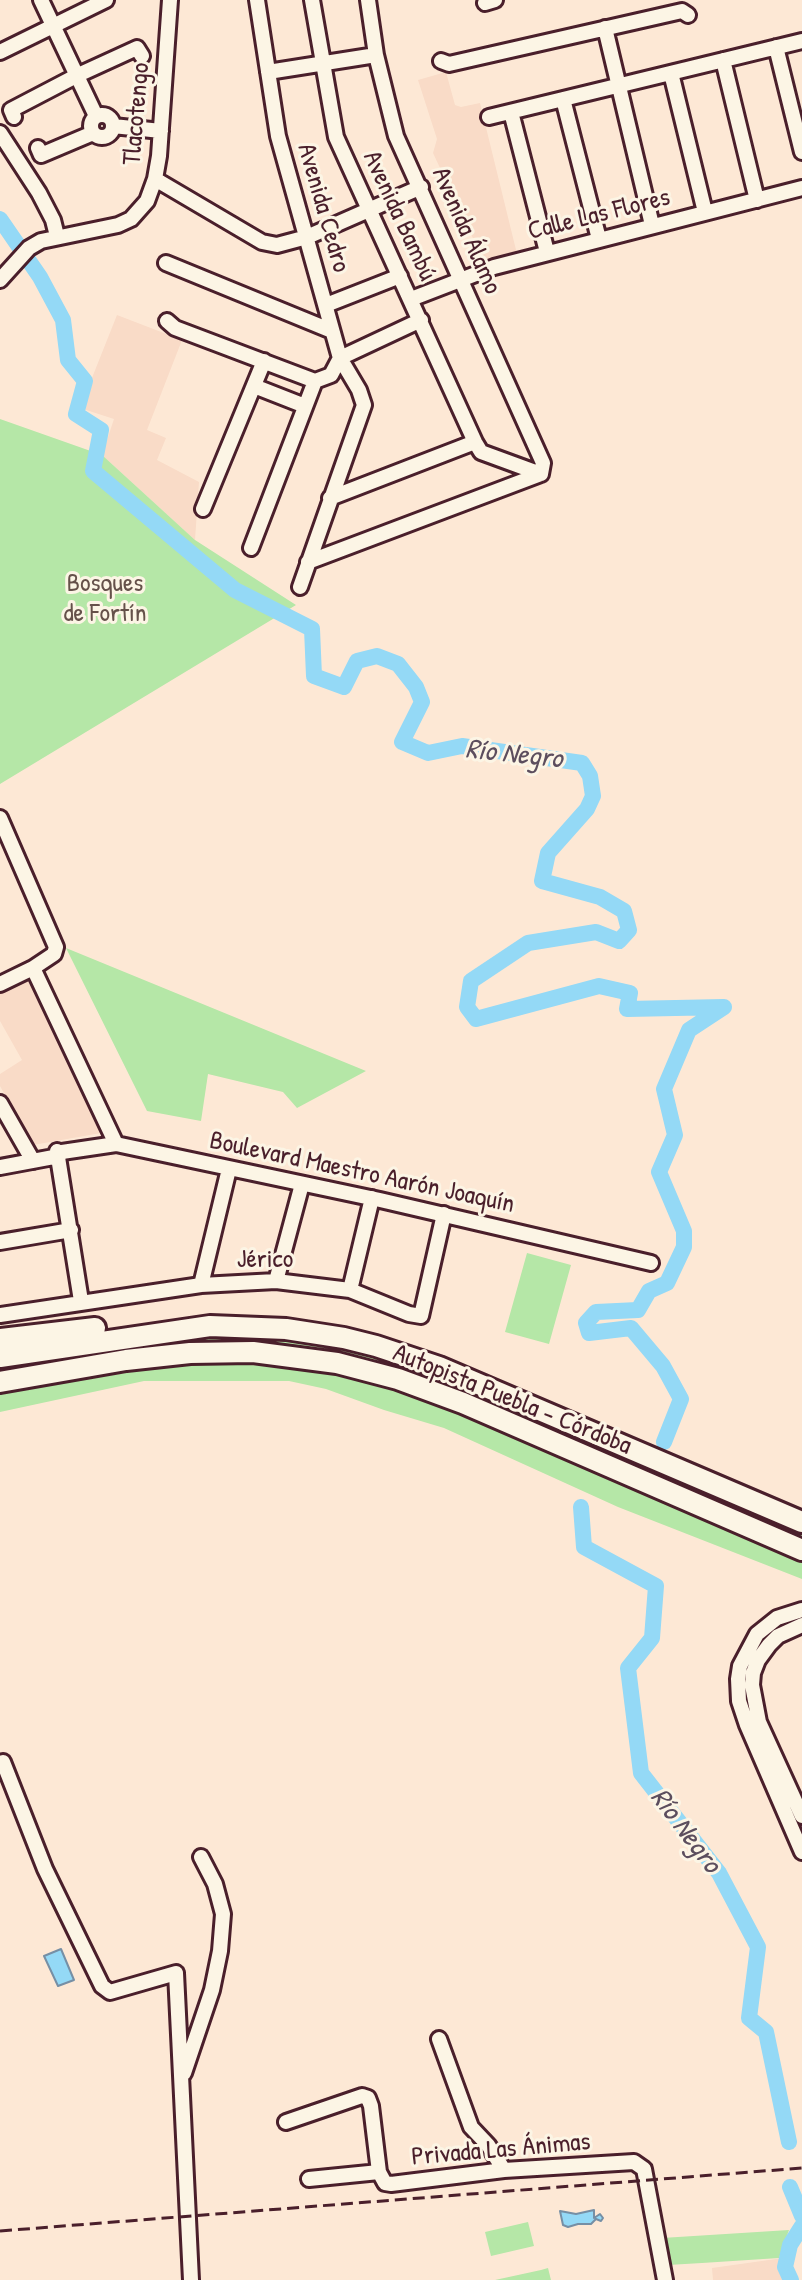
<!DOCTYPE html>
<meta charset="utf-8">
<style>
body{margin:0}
canvas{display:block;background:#fde8d5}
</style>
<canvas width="802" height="2280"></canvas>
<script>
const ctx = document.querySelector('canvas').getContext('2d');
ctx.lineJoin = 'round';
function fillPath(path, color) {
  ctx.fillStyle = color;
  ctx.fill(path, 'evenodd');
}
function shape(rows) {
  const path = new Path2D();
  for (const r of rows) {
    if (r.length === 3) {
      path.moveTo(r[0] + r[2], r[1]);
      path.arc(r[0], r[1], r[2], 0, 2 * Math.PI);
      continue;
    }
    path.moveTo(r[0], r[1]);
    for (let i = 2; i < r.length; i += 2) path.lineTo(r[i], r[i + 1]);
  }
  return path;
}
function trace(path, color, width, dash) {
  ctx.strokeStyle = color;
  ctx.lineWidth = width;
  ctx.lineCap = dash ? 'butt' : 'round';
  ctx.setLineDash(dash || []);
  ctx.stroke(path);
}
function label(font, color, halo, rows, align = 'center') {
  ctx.font = font + ' "Patrick Hand",sans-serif';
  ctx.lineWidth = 6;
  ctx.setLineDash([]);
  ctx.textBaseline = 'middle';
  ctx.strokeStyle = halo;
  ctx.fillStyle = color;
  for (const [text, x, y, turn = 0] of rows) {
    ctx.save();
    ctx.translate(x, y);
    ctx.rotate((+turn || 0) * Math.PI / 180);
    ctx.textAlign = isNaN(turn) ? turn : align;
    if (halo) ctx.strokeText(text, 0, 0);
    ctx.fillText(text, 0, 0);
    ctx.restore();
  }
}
const built = shape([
 [446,72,455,105,461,107,480,103,517,254,485,264,433,153,437,139,418,80],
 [117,315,182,340,147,430,166,438,157,460,199,482,195,540,102,455,114,419,80,408],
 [28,978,57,1039,101,1133,33,1145,0,1086,0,1074,22,1060,0,1021,0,991],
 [783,2258,790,2280,713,2280,712,2268]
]);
const green = shape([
 [0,419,102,455,195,540,296,605,0,784],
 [66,948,366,1071,297,1108,283,1092,208,1074,201,1121,147,1111],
 [527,1253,571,1265,549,1344,505,1332],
 [178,1336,285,1336,387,1356,802,1530,802,1544,424,1381,284,1347,0,1377,0,1365],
 [198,1364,293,1366,340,1374,421,1398,802,1561,802,1579,618,1507,444,1428,384,1410,326,1389,289,1381,144,1381,0,1412,0,1393,157,1368],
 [528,2222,534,2246,491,2256,485,2232],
 [789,2230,779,2258,702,2263,668,2265,662,2238],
 [548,2268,551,2280,495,2280,541,2270]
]);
const water = shape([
 [61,1949,74,1980,58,1986,44,1956,61,1949],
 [594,2210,594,2218,600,2214,603,2218,601,2221,596,2219,591,2224,578,2224,568,2227,563,2225,560,2211,576,2214,594,2210]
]);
const river = shape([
 [0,219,40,277,63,320,68,360,85,381,76,414,101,430,93,471,235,590,312,629,314,676,344,687,357,661,377,656,398,664,416,687,422,702,402,742,428,753,462,746,582,763,590,776,593,796,587,809,548,853,542,881,600,897,624,911,629,930,619,941,596,932,528,943,471,981,467,1007,476,1019,599,986,630,993,627,1009,724,1007,689,1030,664,1089,675,1135,659,1172,684,1231,684,1247,667,1283,649,1291,638,1310,596,1312,586,1323,589,1333,631,1328,663,1366,681,1399,664,1442],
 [581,1507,584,1547,656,1586,652,1638,628,1668,641,1773,719,1873,758,1947,749,2018,766,2032,789,2142],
 [790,2187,802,2216],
 [791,2280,785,2267,790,2245,802,2226]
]);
const minor = shape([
 [41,0,96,116],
 [257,0,278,136,340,358,359,390,364,405,300,587],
 [312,0,336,137,475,442,481,452,541,474],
 [368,0,376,55,396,136,543,463,541,474],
 [485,3,495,0],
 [605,28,652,225],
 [776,47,802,152],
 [0,52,106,0],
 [723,60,757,200],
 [441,61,449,64,682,11,688,15],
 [268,72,376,55],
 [671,73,705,212],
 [563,99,599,239],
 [511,112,547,252],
 [102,126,11],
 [14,117,11,110,78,75,137,48,142,56],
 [489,117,802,41],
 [113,126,161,131],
 [0,133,39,193,53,220,57,236],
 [38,148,41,155,93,133],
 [155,179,262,242,277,245,307,237,421,187],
 [166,263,332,331],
 [0,280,29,248,41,241,118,225,131,219,147,201,155,179,159,156,170,0],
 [411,299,494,267,802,188],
 [326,305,400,276],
 [167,321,175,328,315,381,331,375,340,358,421,320],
 [254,386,305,406],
 [330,498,475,442],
 [203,509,264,361],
 [251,548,315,381],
 [308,562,541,474],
 [0,818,56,947,54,954,33,968,0,984],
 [33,968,116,1144],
 [0,1103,33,1161],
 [57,1151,81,1301],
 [0,1167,59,1156,62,1152,116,1144,380,1200,651,1263],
 [0,1242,71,1230],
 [276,1281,302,1184],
 [201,1285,229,1169],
 [350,1290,372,1198],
 [0,1315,201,1285,276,1281,350,1290,409,1314,421,1316,444,1214],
 [802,1610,777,1618,757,1634,740,1666,738,1679,739,1701,747,1725,802,1852],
 [802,1625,778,1636,769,1645,758,1660,753,1673,752,1685,759,1722,802,1816],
 [3,1762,45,1869,102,1986,110,1992,176,1973,191,2280],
 [439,2039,471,2127,488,2145,504,2170],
 [184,2073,212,1990,220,1951,223,1914,215,1884,201,1857],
 [286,2122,362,2096,368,2098,371,2106,379,2172,385,2183,391,2184,504,2170,634,2162,644,2169,665,2280],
 [309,2179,379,2172]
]);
const highway = shape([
 [0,1339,95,1328],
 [0,1357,210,1326,286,1329,344,1338,376,1346,439,1367,802,1522],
 [0,1382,126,1360,190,1353,253,1352,337,1363,398,1379,463,1403,802,1550]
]);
const rail = shape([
 [0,2231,802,2168]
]);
const streetNames = [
 ["Tlacotengo",137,114,-85],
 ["Avenida Cedro",323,208,74],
 ["Calle Las Flores",599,215,-14],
 ["Avenida Bambú",399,216,65],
 ["Avenida Álamo",466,231,66],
 ["Boulevard Maestro Aarón Joaquín",362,1173,12],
 ["Jérico",265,1260],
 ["Autopista Puebla - Córdoba",512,1400,22],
 ["Privada Las Ánimas",501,2150,-5]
];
const parkNames = [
 ["Bosques",105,584],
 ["de Fortín",105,614]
];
const waterNames = [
 ["Río Negro",514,755,6],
 ["Río Negro",685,1831,53]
];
fillPath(built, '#f9dbc7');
fillPath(green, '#b5e7a7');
fillPath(water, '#94d9f6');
trace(water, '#768fa5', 2);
trace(river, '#94d9f6', 16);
trace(minor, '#4a1f2b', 20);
trace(highway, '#4a1f2b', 26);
trace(minor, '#fcf5e5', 14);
trace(highway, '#fcf5e5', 20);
trace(rail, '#4a1f2b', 3, [12, 6]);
label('26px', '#4a1f2b', '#fcf5e5', streetNames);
label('26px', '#65514a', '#fcf5e5', parkNames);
label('italic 28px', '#5c4e5e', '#fcf5e5', waterNames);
</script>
